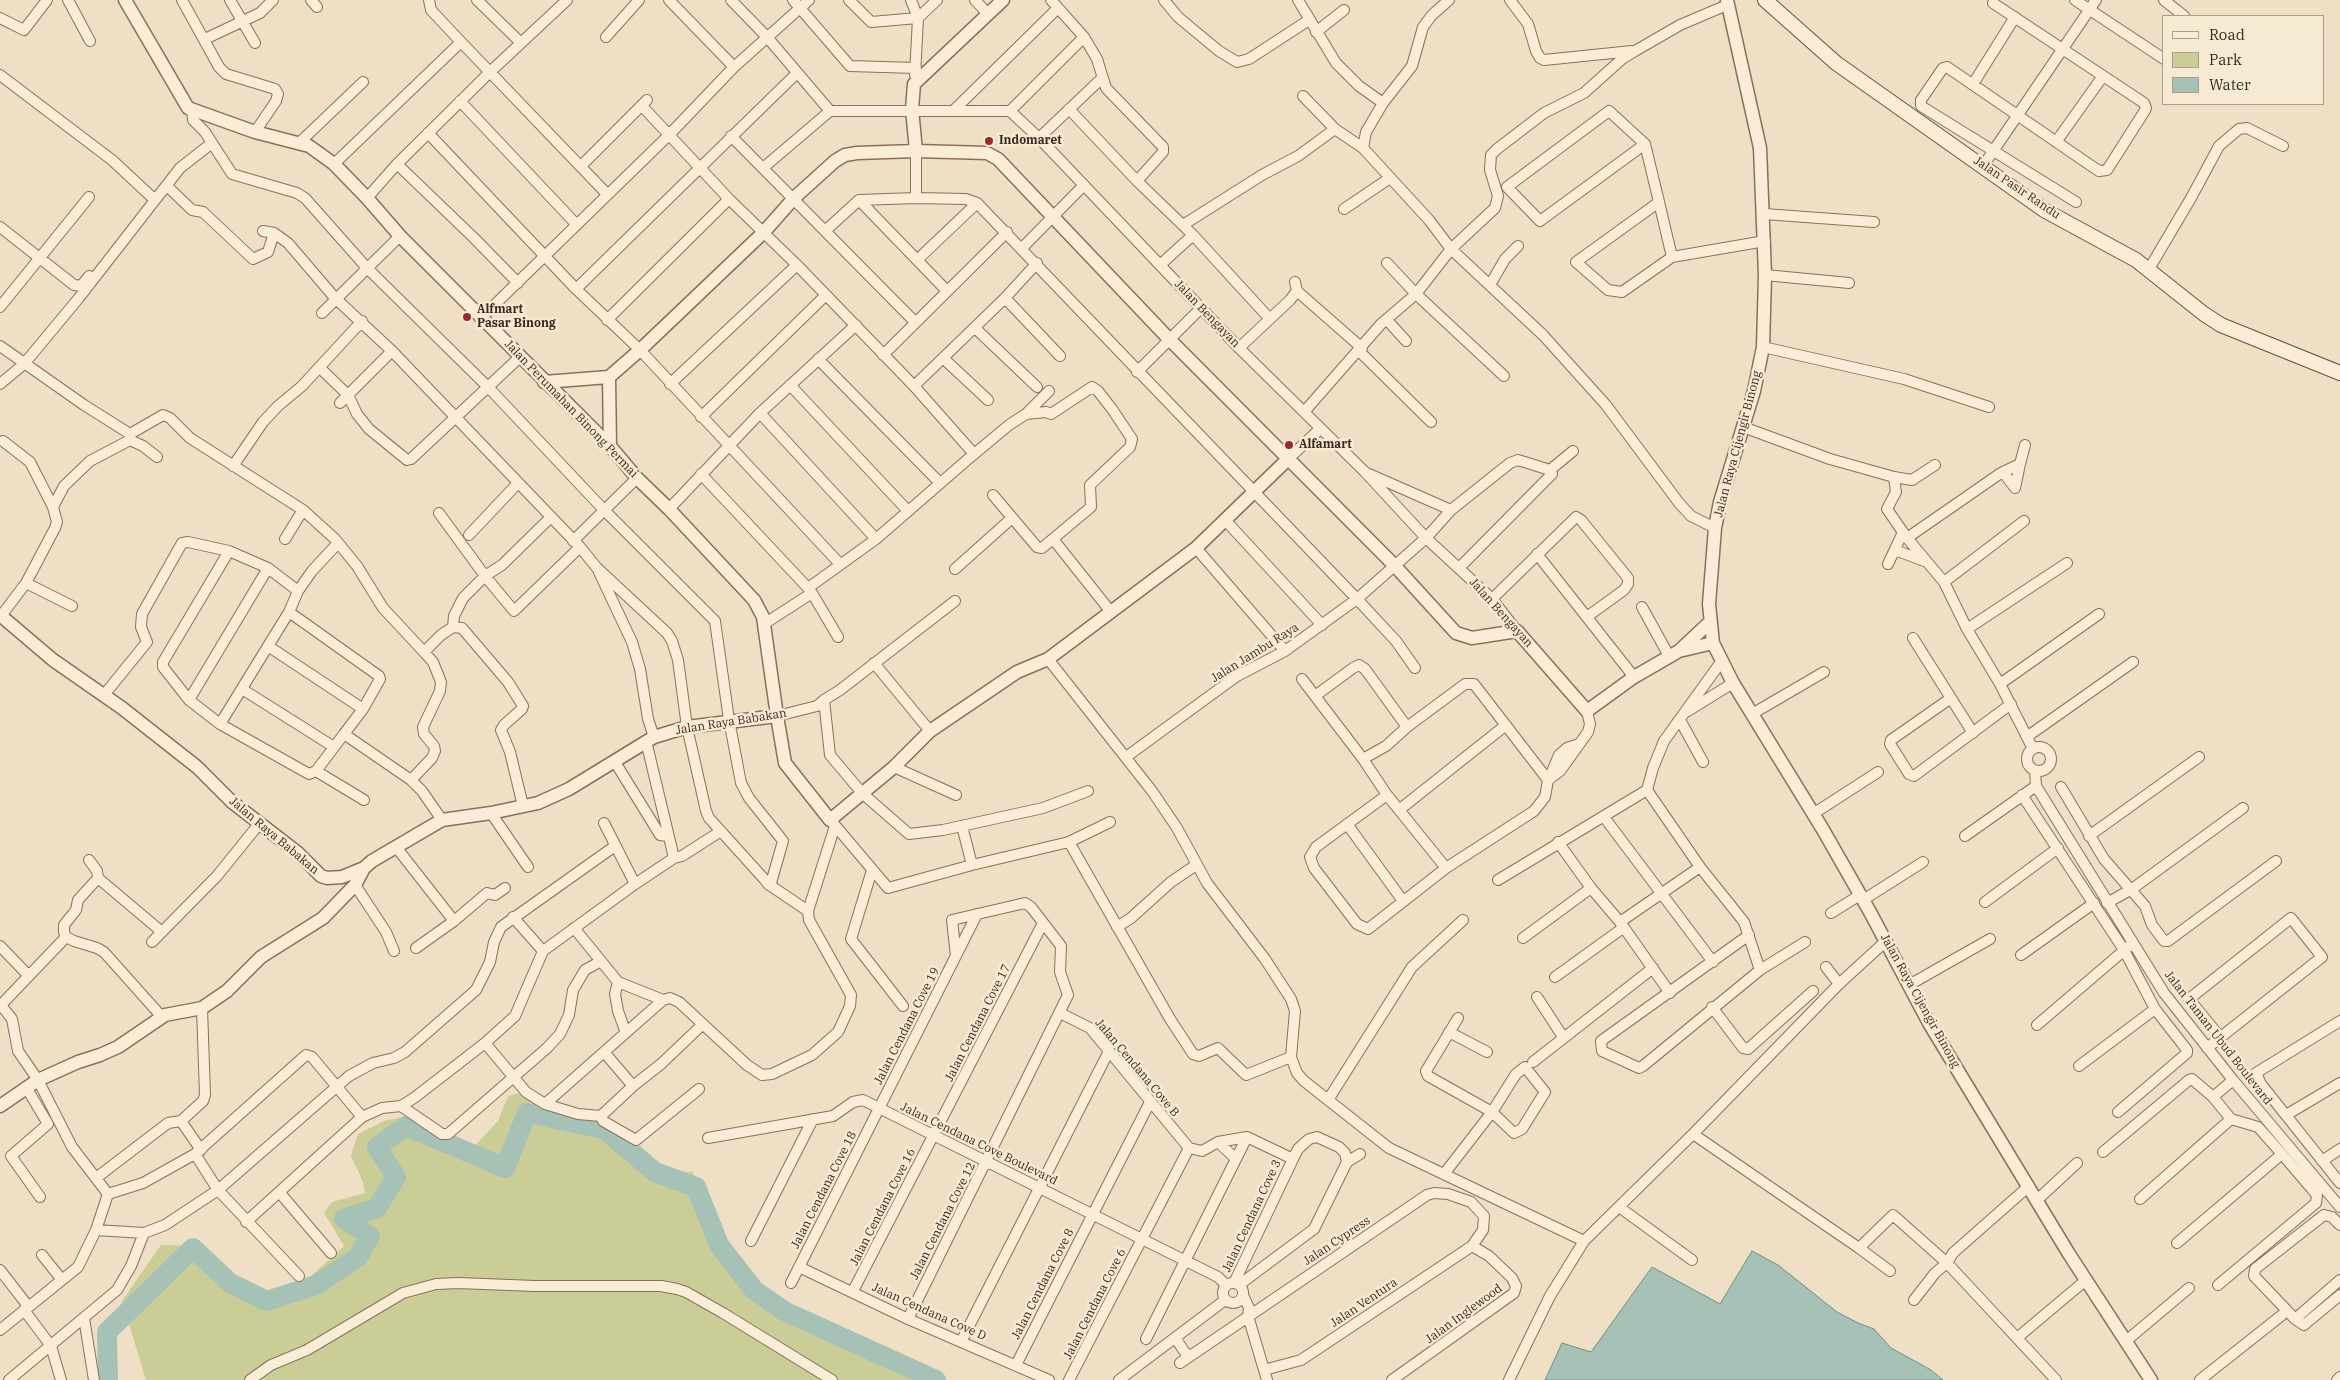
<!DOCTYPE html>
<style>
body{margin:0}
#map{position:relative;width:2340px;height:1380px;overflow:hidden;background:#efdfc4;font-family:"IBM Plex Serif",serif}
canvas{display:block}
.legend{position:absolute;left:2162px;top:15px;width:162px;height:90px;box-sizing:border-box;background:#f6ead3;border:1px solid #aa9d8b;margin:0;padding:6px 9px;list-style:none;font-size:15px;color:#39291e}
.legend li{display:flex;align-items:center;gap:10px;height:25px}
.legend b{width:25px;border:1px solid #aa9d8b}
</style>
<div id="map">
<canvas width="2340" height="1380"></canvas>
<ul class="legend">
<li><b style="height:6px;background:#f9edd7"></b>Road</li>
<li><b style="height:14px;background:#cbcd97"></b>Park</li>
<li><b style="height:14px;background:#a6c2b7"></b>Water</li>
</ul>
</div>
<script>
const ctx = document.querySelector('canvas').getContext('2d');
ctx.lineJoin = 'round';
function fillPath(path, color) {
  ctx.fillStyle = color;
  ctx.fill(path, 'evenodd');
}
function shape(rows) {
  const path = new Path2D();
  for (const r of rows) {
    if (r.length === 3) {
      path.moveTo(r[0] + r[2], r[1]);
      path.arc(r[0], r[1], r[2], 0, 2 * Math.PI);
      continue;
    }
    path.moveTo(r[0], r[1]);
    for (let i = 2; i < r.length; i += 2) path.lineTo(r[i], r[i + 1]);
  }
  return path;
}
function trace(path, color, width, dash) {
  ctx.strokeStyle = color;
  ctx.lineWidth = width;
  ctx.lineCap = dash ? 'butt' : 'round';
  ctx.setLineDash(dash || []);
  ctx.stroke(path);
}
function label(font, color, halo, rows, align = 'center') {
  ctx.font = font + ' "IBM Plex Serif",serif';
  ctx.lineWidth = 5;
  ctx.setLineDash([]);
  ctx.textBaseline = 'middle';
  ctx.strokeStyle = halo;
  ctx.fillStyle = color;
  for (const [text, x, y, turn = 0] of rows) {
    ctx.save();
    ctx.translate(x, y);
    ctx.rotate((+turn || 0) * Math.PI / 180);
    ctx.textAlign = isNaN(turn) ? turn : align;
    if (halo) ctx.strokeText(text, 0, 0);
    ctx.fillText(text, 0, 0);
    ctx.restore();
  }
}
const green = shape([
 [523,1092,556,1114,617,1126,649,1159,680,1174,693,1171,700,1221,734,1274,768,1305,813,1332,916,1380,146,1380,122,1301,161,1245,198,1246,224,1270,263,1294,309,1278,344,1246,324,1213,332,1202,365,1193,363,1182,351,1156,358,1134,384,1121,403,1117,469,1152,498,1121,508,1096]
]);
const water = shape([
 [1752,1251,1778,1265,1837,1312,1858,1323,1874,1329,1891,1348,1931,1370,1943,1380,1545,1380,1562,1343,1591,1352,1652,1267,1720,1304,1752,1251]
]);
const river = shape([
 [108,1380,107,1332,193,1248,230,1283,267,1301,316,1285,358,1257,370,1236,344,1219,377,1208,396,1177,377,1147,406,1126,505,1168,527,1113,604,1129,655,1172,696,1187,719,1245,754,1290,784,1311,936,1380]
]);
const minor = shape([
 [68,0,90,41],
 [182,0,219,67,226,74,275,89,278,94,276,101,255,132],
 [230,0,255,43],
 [311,0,317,7],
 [429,0,431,10,461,42,607,194],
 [477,0,520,42],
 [669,0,734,67],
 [731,0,767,37,830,111],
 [793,0,850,66,916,68],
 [849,0,871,22,918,18,937,0],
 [911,0,918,18,915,75],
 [975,0,987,13],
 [1051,0,1084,37,1097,59,1106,88,1163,147,1163,152,1137,181],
 [1164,0,1178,17,1219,51,1237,62,1249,59,1309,20],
 [1298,0,1336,63,1359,86,1383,103],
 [1510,0,1528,24,1536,51,1540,58,1544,60,1632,51],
 [2075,0,2164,59],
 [2164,0,2184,16],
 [1993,3,2144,103,2146,108,2144,112,2107,170,2099,171,2093,167,1947,67,1943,68,1921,100,1921,106,2076,202],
 [0,18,24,30,47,0],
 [1316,32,1344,10],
 [606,37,639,0],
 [205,39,260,13,273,0],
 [0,75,112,160,155,200],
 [1973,84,2015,17],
 [1303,96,1335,129,1363,148,1429,220,1451,249,1543,335,1606,405,1679,503,1691,516,1715,528],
 [460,101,576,224],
 [642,106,729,199,797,265,914,386,974,454],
 [1069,109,1137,181,1193,235,1160,265],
 [954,110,1058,8],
 [1010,111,1084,37],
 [428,133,576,289,640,350,840,564],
 [731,136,915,322],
 [1039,138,1102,78],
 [2056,142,2103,76],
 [212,143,232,174,297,193,305,198,367,268,488,387,604,510,715,621,729,720,741,783,749,798,783,841,771,883,768,884,765,880,709,818,706,811,687,727,678,660,672,641,667,633,597,568,580,547,392,351,335,298,288,243,274,233,263,231],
 [299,143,363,82],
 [1645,144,1540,221,1507,187,1609,111,1645,144,1659,202,1576,262,1608,290,1622,292,1672,257,1765,241],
 [1363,148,1366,132,1383,103,1412,66,1423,27,1432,15,1449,0],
 [916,151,916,198,966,199,977,203,1357,599,1396,641,1415,668],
 [334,164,461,42],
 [397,164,474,238,518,283],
 [581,166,647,100],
 [1983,166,2096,0],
 [763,168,830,111,1010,111,1039,138,1239,348,1365,472,1426,538,1492,599,1517,631],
 [167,186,192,210,203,212,253,259,268,252,274,233],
 [367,198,397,164,490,72,567,0],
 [859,200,947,291],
 [1659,202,1672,257],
 [1344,209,1390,178],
 [1764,214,1874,222],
 [1183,225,1262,175,1298,156,1335,129],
 [0,227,74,285,81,286,89,276],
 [825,231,859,200,916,198],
 [1193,235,1269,318],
 [1022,248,1084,185],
 [917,260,977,203],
 [1387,263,1416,294,1504,376],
 [2149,269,2191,198,2219,146,2239,129,2247,128,2283,146],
 [1765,275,1849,283],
 [1490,285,1505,259,1518,246],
 [576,289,797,73],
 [1297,291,1362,348],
 [1005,298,1060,356],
 [0,307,89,197],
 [322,313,400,236],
 [482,317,668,136,734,67,809,0],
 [607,320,729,199],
 [1387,320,1406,341],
 [975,328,1037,387],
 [0,346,84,405,130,434],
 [1763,347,1904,379,1989,407],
 [1239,348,1290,300,1297,291,1295,282],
 [1359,351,1431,422],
 [883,355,1007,232],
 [943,358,988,400],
 [818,359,940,483],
 [319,367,348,395,357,414,369,429,407,460,411,459,521,356],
 [1137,372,1201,308],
 [0,384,24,364,78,299,180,168,212,143,205,132,193,120,192,110],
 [670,384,797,265],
 [790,385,908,511],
 [914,386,1005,298,1037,263],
 [340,403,392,351],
 [1304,412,1381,324,1416,294,1451,249,1495,208,1498,196,1490,170,1491,155,1497,149,1544,113,1584,93,1622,59,1635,51,1680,25,1727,5],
 [760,413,876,539],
 [1026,414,1049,391],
 [701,417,826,295],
 [1743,427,1830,459,1894,477,1896,492,1887,509,1907,538,1944,582,1967,629,2000,684,2033,749],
 [130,434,163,415,170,418,190,438,303,510,335,539,357,566,383,608,424,652,441,635,453,627,462,628,508,682,523,706,522,709,504,725,501,730,510,752,523,806],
 [130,440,143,446,157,457],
 [3,441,30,462,53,507],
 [1288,459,1320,429],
 [2020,464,2025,445],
 [233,466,263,422,278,406,302,386,362,321],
 [1550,470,1573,451],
 [701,474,808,588],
 [1369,474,1451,510],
 [1894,477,1912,480,1935,465],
 [669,509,760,413,856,325],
 [439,513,485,576,514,611,580,547],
 [1226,521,1322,625],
 [469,535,518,483],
 [1907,538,1998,475,2003,472,2020,464,2015,488,2003,472],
 [285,539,303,510],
 [1053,539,1111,612],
 [573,541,637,478],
 [1196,548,1285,651],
 [1895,550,1927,562],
 [229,551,163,662,163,667,189,700,220,724,309,774,316,771,344,734],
 [1537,554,1634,677],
 [1888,564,1903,532],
 [955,569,1012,518],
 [599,572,632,642,640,669,648,719,654,737],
 [1944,582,2024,521],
 [26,583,72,606],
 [298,591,312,571,338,543],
 [812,593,838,637],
 [1492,599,1576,517,1581,520,1628,578,1628,584,1624,590,1588,616],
 [1642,607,1669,656],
 [289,612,379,676,380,679,363,709,344,734,411,780,422,791,442,820],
 [1,616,26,583,55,528,57,522,53,507,64,486,90,461,130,440,130,434],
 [764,624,812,593,808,588,876,539,967,460,1009,425,1026,414,1046,412,1051,414,1092,387,1098,391,1112,409,1132,439,1130,447,1090,485,1091,507,1042,548,1037,547,993,495],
 [453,627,454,616,463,598,485,576,502,565,550,518],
 [1967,629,2067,563],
 [1913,638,1973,733],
 [268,646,363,709],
 [1048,659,1152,791,1177,828,1207,883,1265,959,1291,999,1295,1011,1291,1057,1297,1073,1304,1081,1389,1148,1584,1241],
 [1721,662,1664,741,1653,768,1647,790,1700,867,1744,922,1760,970],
 [874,663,930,731],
 [1302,679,1363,759,1387,795,1446,868],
 [2000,684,2099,614],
 [242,689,334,747],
 [104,695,147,642,141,627,142,614,182,543,188,542,229,551,268,568,298,591,289,612,220,724],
 [1315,696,1353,668,1359,665,1365,669,1407,727,1386,746,1363,759],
 [1951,698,1891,740,1890,744,1909,774,1914,776,2011,704],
 [189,700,268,568],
 [824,700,840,690,955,601],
 [1688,711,1733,683],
 [1752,714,1824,672],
 [777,716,817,706,824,700,830,755,862,793,909,834,943,830,1043,808,1088,791],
 [1680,720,1703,762],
 [1407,727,1465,684,1474,684,1548,780],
 [2028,736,2133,662],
 [646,741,674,858,682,856,721,831],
 [2039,759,12],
 [1126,757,1237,676,1285,651,1357,599,1426,538,1451,510,1510,463,1518,460,1550,470,1552,474,1459,568],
 [615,762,660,835,668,836],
 [894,767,956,795],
 [2035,770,2036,786,2164,993,2233,1080,2340,1207],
 [316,771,364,800],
 [1549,779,1559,755,1567,748,1579,744],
 [411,780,432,758,435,751,434,746,424,734,423,727,440,691,441,682,433,662,424,652],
 [2061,787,2104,859,2145,906,2152,925,2164,941,2168,941,2276,861],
 [1387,795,1316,847,1310,857,1314,868,1357,924,1368,929,1446,868,1534,811,1545,797,1548,780,1560,771,1588,732,1590,724,1587,711],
 [2022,795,2124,950,2155,1009,2187,1050,2187,1053,2118,1112],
 [1399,810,1506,725],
 [491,813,528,867],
 [1813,814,1878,772],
 [1604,817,1713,962],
 [833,823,888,888,972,865,1069,842,1110,822],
 [1347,824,1403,901],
 [962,826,972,865],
 [1965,836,2036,786],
 [2089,836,2199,757],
 [1069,842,1170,1019,1193,1054,1199,1056,1218,1048,1246,1075,1291,1057],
 [1558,842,1591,888,1620,922,1670,993],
 [396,847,454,921,487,893,495,895,505,888],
 [89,860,97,871,98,878,78,900,76,910,64,925,64,932,66,937,74,941,97,948,104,952,162,1017],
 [872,870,851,939,903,1006],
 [98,878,162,932],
 [1498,880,1647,790],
 [635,884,674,858],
 [768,884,808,911],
 [355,885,386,932,394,951],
 [1863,900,1923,862],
 [1985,902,2058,848],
 [2107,903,2132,889,2243,808],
 [1831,913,1860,895],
 [513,917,543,951],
 [1620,922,1700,867],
 [1117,927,1131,918,1171,882,1196,865],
 [574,928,601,961],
 [1749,935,1601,1041,1602,1051,1639,1068,1643,1066,1760,970,1805,942],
 [1523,938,1591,888],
 [152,942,217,876,259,824],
 [0,946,29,976],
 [416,948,454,921],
 [2021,955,2094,903],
 [1826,967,1839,984],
 [1555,977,1623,928],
 [618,982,663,1000],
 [1909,985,1990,939],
 [1537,997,1563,1037],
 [0,1004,12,1019,18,1051,38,1080,72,1147,108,1194],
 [1,1005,66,937],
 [1712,1007,1743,1048,1748,1049,1813,991],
 [1060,1013,1090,1028,1189,1148,1202,1151,1218,1142,1247,1137,1293,1159,1298,1149,1309,1139,1317,1137,1339,1147,1345,1153,1347,1162],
 [2340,1021,2256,1073,2261,1084,2340,1183],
 [2037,1025,2128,947],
 [1449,1032,1487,1052],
 [485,1043,526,1092,545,1104,578,1114,601,1116],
 [2207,1048,2322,957,2291,918,2189,999,2220,1037],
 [604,1052,633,1086],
 [1533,1062,1653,968],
 [2079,1066,2155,1009],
 [26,1087,48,1124,11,1156,40,1197],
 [699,1089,636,1140,603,1121,601,1116,633,1086,661,1064,703,1024],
 [2213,1097,2233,1080],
 [1328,1100,1412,967,1463,920],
 [545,1104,663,1000,670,998,679,1002,747,1065,762,1075,772,1074,812,1055,838,1032,850,1006,851,995,809,920,808,911,835,826],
 [401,1106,442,1134,448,1134,547,1048,560,1034,569,1015,573,990,585,970,601,961,618,982,615,994,618,1011,626,1033],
 [2286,1115,2340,1083],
 [1693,1134,1859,1248],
 [708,1138,833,1116,853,1102,863,1100,1218,1277,1226,1285],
 [1218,1142,1236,1159],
 [201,1150,181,1121,203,1101,205,1095,202,1008],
 [2103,1152,2189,1080,2192,1079,2213,1097,2231,1119,2258,1127,2282,1154,2317,1195,2316,1203,2218,1285],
 [195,1154,218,1190,299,1276],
 [2322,1161,2340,1149],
 [1444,1174,1492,1112,1516,1074,1525,1067,1545,1092,1522,1129,1514,1133,1492,1112,1428,1076,1426,1071,1458,1018],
 [96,1178,168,1123,181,1121],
 [280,1193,331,1253],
 [108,1194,143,1183,195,1154,306,1055,312,1057,362,1117,382,1108,401,1106,414,1098,485,1043,515,1016,543,951,635,884,604,823],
 [2140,1199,2231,1119],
 [2037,1200,2077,1163],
 [1619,1207,1692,1260],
 [246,1222,362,1117],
 [96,1230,144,1233,165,1225,218,1190,349,1076,373,1063,394,1058,405,1052,476,990,490,962,494,942,501,927,615,846],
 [751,1241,813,1119],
 [2177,1243,2282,1154],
 [42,1255,62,1280],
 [799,1267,908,1319,1049,1380],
 [0,1270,28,1306],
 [1890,1271,1859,1248,1893,1215,1947,1263,2056,1380],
 [2340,1280,2295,1319,2304,1325,2340,1295],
 [1233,1293,10],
 [791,1283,977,914],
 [1234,1283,1293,1159],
 [1239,1285,1314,1229,1347,1162,1360,1154],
 [853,1291,1043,923],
 [1243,1295,1249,1308,1248,1316,1267,1380],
 [1914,1300,1935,1273,1947,1263,1953,1253,2029,1186],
 [24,1310,51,1346,61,1380],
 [84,1318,94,1380],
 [908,1319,1068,995,1060,972,1061,946,1031,907,1025,903,952,920,956,956],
 [2295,1319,2254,1276,2255,1269,2324,1215,2332,1217,2340,1225],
 [0,1330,78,1267,96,1230,108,1194],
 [2017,1338,2086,1280],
 [1146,1339,1247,1137],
 [962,1340,1109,1051],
 [2126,1341,2189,1288],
 [1178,1342,1188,1357],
 [1180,1363,1427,1195,1434,1193,1448,1194,1471,1202,1484,1216,1483,1230,1472,1246,1301,1360,1264,1370],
 [1016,1365,1150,1102],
 [9,1380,117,1290,131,1266,144,1233],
 [250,1380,271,1365,307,1350,403,1293,436,1284,458,1283,535,1286,661,1286,677,1289,686,1292,723,1313,832,1380],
 [1069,1380,1189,1148],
 [1119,1380,1225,1300],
 [1392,1380,1514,1293,1516,1286,1512,1278,1489,1256,1472,1246],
 [1509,1380,1550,1296,1584,1241,1693,1134,1839,984,1886,941],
 [2200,1380,2282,1315],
 [2337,1380,2340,1377]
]);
const tertiary = shape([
 [125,0,188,108,255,132,309,146,334,164,367,198,400,236,610,446,637,478,669,509,754,600,763,617,777,716,785,763,830,820,894,767,930,731,1017,672,1048,659,1196,548,1288,459],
 [1727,0,1760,148,1765,275,1763,347,1754,391,1720,502,1715,528,1709,604,1713,643,1733,683,1822,828,1870,912,1929,1023,2069,1254,2151,1380],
 [916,151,912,109,914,84,1003,0],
 [544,382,609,377],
 [610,446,609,377,640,350,764,232,794,198,835,161,845,155,857,153,916,151,987,153,998,159,1169,339,1395,566,1456,633,1472,638,1517,631,1587,711,1634,677,1679,651,1713,643],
 [0,615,53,660,122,708,197,767,232,802,298,853,321,876,327,878,342,877,364,868,372,861,442,820,491,813,538,803,569,789,654,737,687,727,777,716],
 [1679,651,1710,622],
 [0,1106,38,1080,78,1062,100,1055,118,1047,165,1015,202,1008,227,991,261,957,323,918,355,885,364,868]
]);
const secondary = shape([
 [1765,0,1836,63,2044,210,2136,260,2204,314,2221,325,2340,373]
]);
const markers = [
 [989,141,5,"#9a2932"],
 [467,317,5,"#9a2932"],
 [1289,445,5,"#9a2932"]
];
const poiNames = [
 ["Indomaret",999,141],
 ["Alfmart",477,310],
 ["Pasar Binong",477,324],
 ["Alfamart",1299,445]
];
const streetNames = [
 ["Jalan Pasir Randu",2017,188,34],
 ["Jalan Bengayan",1207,314,46],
 ["Jalan Perumahan Binong Permai",571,409,46],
 ["Jalan Raya Cijengir Binong",1738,444,-75],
 ["Jalan Bengayan",1501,613,48],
 ["Jalan Jambu Raya",1255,653,-32],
 ["Jalan Raya Babakan",731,722,-9],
 ["Jalan Raya Babakan",274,836,40],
 ["Jalan Raya Cijengir Binong",1920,1001,61],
 ["Jalan Cendana Cove 17",978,1023,-63],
 ["Jalan Cendana Cove 19",907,1026,-63],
 ["Jalan Taman Ubud Boulevard",2218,1038,52],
 ["Jalan Cendana Cove B",1137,1068,50],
 ["Jalan Cendana Cove Boulevard",979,1144,26],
 ["Jalan Cendana Cove 18",824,1190,-63],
 ["Jalan Cendana Cove 16",883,1207,-63],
 ["Jalan Cendana Cove 3",1252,1216,-65],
 ["Jalan Cendana Cove 12",943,1221,-63],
 ["Jalan Cypress",1337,1241,-34],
 ["Jalan Cendana Cove 8",1043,1284,-63],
 ["Jalan Ventura",1364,1303,-34],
 ["Jalan Cendana Cove 6",1095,1304,-63],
 ["Jalan Cendana Cove D",929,1312,24],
 ["Jalan Inglewood",1464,1314,-36]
];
fillPath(green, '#cbcd97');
fillPath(water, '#a6c2b7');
trace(water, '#6c9085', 1);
trace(river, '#a6c2b7', 20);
trace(minor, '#8a705a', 12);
trace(tertiary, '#8a705a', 15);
trace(secondary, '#6c513d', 16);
trace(minor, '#f9edd7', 10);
trace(tertiary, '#f9edd7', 12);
trace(secondary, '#f9edd7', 14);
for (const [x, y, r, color] of markers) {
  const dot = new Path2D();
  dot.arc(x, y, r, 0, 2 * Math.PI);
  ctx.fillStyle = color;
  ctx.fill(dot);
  trace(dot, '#f6ead3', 2);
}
label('bold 12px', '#39291e', '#f6ead3', poiNames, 'left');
label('12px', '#39291e', '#f6ead3', streetNames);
</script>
